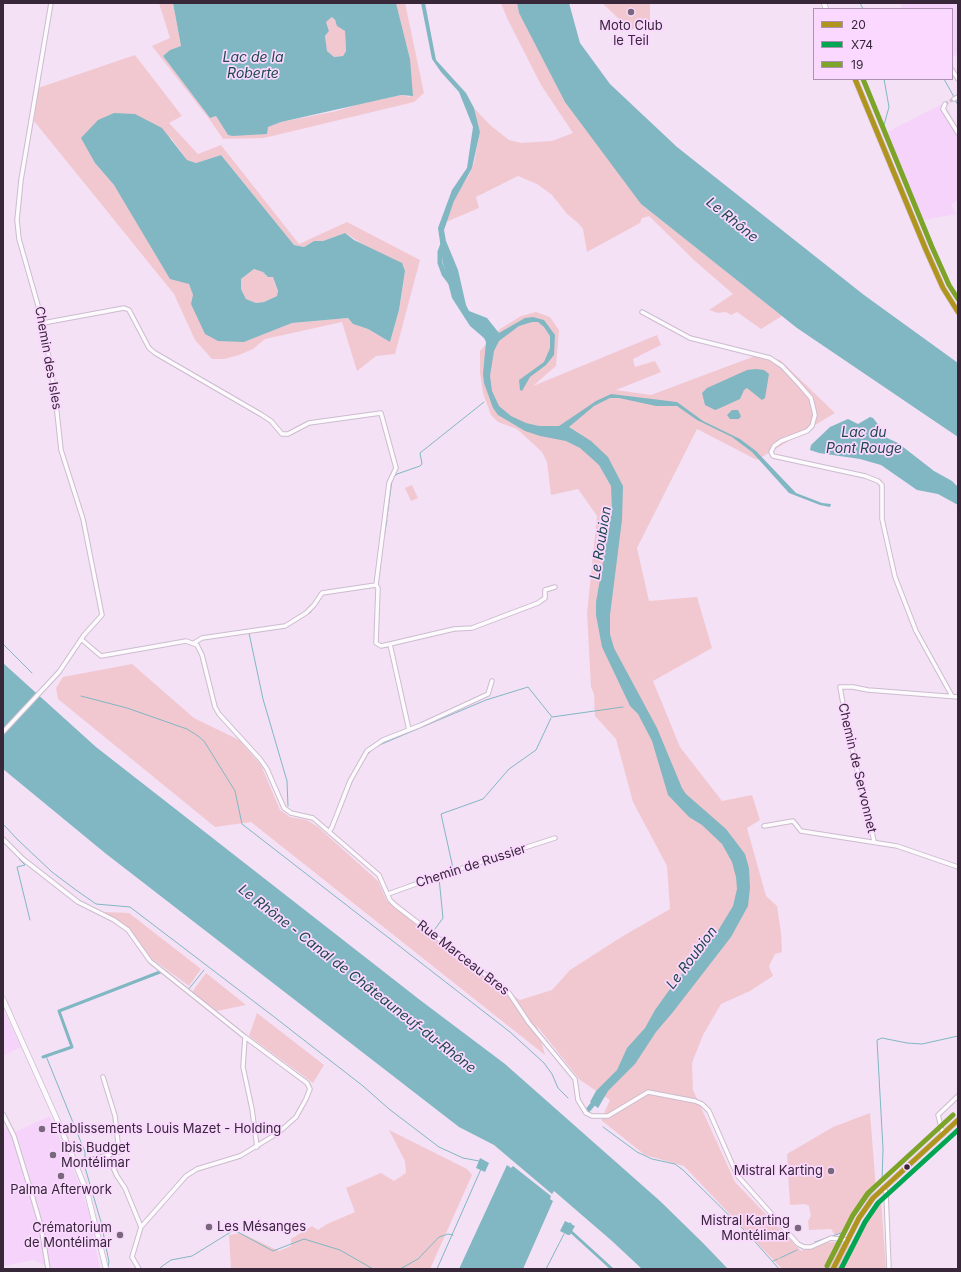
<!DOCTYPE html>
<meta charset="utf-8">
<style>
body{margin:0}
#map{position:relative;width:961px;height:1272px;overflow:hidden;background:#f4e1f6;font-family:Inter,sans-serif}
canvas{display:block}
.frame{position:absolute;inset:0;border:4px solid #372739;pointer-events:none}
.legend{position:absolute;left:813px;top:8px;width:140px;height:72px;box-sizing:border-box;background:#fad8ff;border:1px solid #ac91b0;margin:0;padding:5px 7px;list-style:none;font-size:12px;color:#372739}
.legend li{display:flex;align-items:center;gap:8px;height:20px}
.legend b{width:20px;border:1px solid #ac91b0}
</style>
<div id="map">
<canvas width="961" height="1272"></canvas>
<div class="frame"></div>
<ul class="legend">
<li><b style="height:5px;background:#af951e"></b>20</li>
<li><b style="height:5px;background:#00a651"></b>X74</li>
<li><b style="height:5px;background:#7ba428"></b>19</li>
</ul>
</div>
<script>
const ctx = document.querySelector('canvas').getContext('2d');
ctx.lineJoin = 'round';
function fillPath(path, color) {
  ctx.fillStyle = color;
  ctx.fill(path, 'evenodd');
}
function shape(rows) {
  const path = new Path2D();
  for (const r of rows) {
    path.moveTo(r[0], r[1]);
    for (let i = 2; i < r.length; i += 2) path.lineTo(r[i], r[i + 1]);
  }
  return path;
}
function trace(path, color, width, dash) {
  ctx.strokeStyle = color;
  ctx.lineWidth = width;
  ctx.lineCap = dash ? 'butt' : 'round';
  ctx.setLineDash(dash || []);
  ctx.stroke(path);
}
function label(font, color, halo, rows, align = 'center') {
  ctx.font = font + ' Inter,sans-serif';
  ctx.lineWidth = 3.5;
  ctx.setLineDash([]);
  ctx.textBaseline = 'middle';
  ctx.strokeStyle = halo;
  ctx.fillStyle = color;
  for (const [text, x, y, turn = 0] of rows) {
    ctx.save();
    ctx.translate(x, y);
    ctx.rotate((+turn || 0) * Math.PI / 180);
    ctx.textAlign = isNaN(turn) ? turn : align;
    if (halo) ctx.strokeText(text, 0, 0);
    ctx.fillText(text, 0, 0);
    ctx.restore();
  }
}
const built = shape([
 [900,3,958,3,958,54,952,57,952,9,903,9],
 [944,103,958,128,958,200,951,204,956,214,923,220,882,135],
 [3,1010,21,1047,3,1056],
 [50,1116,78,1181,89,1214,100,1269,51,1269,50,1267,33,1260,3,1266,3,1129,12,1126,15,1132]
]);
const green = shape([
 [159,3,173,3,181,46,170,50,163,56,210,118,216,116,228,135,232,136,268,127,281,122,337,111,359,104,401,95,410,97,410,59,396,3,405,3,424,93,414,102,264,138,223,139,210,120,152,46,170,38],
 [501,3,517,3,519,13,641,204,782,316,761,329,737,312,731,315,726,312,718,313,709,310,733,294,695,261,649,216,642,218,640,223,587,252,583,229,578,223,567,214,552,195,537,184,518,176,476,197,479,208,446,222,457,193,469,175,474,163,480,132,474,108,490,125,509,140,521,143,552,141,573,133,541,85,508,20],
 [602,3,650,3,650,21,631,30],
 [332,17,339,27,345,31,346,51,343,56,334,57,327,51,325,36,329,31,326,22],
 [135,55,182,116,169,123,198,154,221,145,299,244,347,222,420,260,395,354,376,356,357,371,342,322,265,339,253,349,239,355,224,359,212,359,195,340,174,294,34,121,38,88],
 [171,138,187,160,196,163,221,155,294,245,304,247,314,241,323,241,345,233,405,271,399,310,390,342,368,329,353,324,348,318,292,323,244,342,193,295,189,284,114,185,95,163],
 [254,269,263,272,268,277,273,277,278,292,277,296,264,302,256,303,246,299,241,289,241,279],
 [536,312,550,317,559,330,556,366,533,386,657,335,661,345,633,359,635,367,655,361,661,372,616,390,651,395,755,356,780,360,835,413,757,460,697,429,637,548,649,601,697,597,712,648,653,681,680,747,722,801,752,795,760,820,747,828,766,896,777,906,781,933,782,952,775,954,769,966,773,976,750,991,721,1004,703,1035,692,1063,693,1090,735,1182,801,1251,823,1243,835,1242,851,1246,881,1200,886,1269,782,1269,684,1166,645,1155,601,1120,610,1100,580,1080,537,1026,545,1055,251,822,215,827,58,699,56,688,63,677,132,664,194,718,239,740,261,765,280,810,290,817,307,820,318,827,378,881,387,901,462,961,520,1000,552,990,570,970,623,936,670,909,667,866,633,802,616,739,595,716,594,694,591,687,587,613,597,516,578,489,551,495,547,462,542,452,517,429,498,422,491,415,483,393,480,373,480,351,500,329,521,316],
 [412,485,418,498,411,501,405,488],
 [104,912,129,913,201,969,189,986,151,958,130,930],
 [206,973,246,1005,217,1011,192,992],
 [257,1013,324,1065,313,1083,249,1036],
 [870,1113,876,1189,845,1229,840,1233,835,1235,831,1229,809,1230,808,1221,811,1216,809,1206,805,1204,790,1205,787,1154,833,1127],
 [389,1130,467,1169,472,1175,430,1269,231,1269,229,1235,241,1233,279,1251,291,1246,291,1239,312,1226,318,1230,327,1224,355,1212,346,1188,381,1173,394,1181,406,1173,405,1161]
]);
const water = shape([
 [173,3,396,3,410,59,413,96,401,95,281,122,268,127,267,134,232,136,228,135,216,116,210,118,163,56,170,50,181,46],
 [332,17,335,20,337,26,345,31,346,51,343,56,334,57,327,51,325,36,329,31,326,22],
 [421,3,425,3,436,60,466,93,474,108,480,132,472,168,454,201,444,230,446,241,458,270,466,305,469,311,487,318,499,333,525,318,533,317,544,320,555,335,554,355,546,365,530,377,522,391,520,390,519,380,544,362,550,348,550,336,544,327,538,322,532,322,519,326,499,341,494,351,490,376,492,391,499,406,511,416,526,423,539,426,559,426,596,401,611,394,677,402,703,421,740,439,756,451,796,493,822,503,831,504,830,507,820,505,789,493,752,452,732,437,697,420,677,406,656,406,619,398,610,398,594,406,569,427,591,441,608,457,623,486,622,520,610,615,610,634,614,648,657,728,682,788,686,794,726,829,745,854,749,868,750,888,748,906,731,937,673,1012,656,1032,635,1064,608,1091,598,1108,590,1102,596,1091,617,1070,627,1048,645,1028,655,1010,675,982,716,934,733,906,737,889,736,877,732,862,722,844,702,825,689,817,668,795,652,741,638,714,630,706,602,647,596,615,596,602,612,511,611,486,599,465,580,448,566,441,540,436,525,431,498,415,493,408,484,383,483,374,486,342,484,338,470,326,452,298,443,263,438,228,452,190,467,168,473,127,459,92,441,72,432,59],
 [517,3,569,3,580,43,610,84,677,147,864,295,958,363,958,437,797,328,641,204,565,102,519,13],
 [114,113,135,114,162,128,187,160,196,163,221,155,294,245,304,247,314,241,323,241,345,233,354,240,402,263,405,271,399,310,390,342,368,329,353,324,348,318,292,323,244,342,218,341,205,334,191,304,193,295,189,284,170,279,114,185,95,163,81,138,98,120],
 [254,269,263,272,268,277,273,277,278,291,277,296,264,302,256,303,246,299,241,289,241,279],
 [756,369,764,370,769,374,765,398,762,400,747,388,744,390,740,399,718,409,715,410,705,405,702,393,707,388,747,370],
 [732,410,738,410,741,416,739,419,730,419,727,415],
 [870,417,873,418,877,423,885,437,898,443,934,471,952,481,958,487,958,505,938,494,917,490,881,465,860,459,819,453,810,450,811,445,830,427,848,419,858,424],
 [3,663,96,747,420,1000,505,1064,660,1201,703,1243,728,1269,642,1269,612,1241,554,1191,552,1194,494,1145,459,1127,105,853,3,769],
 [480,1158,489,1163,485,1172,476,1168],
 [507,1165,511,1168,513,1166,551,1196,550,1199,553,1201,523,1269,459,1269],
 [565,1221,575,1226,570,1235,568,1235,560,1231]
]);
const stream = shape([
 [860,3,863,9],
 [884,79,889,107,884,125],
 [944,79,954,97],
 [955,100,958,105],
 [883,130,884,134],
 [888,144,904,180],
 [394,477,397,474,420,466,422,464,420,453,484,402],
 [387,517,392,480],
 [384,537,387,520],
 [378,583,380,566],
 [287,626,311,612],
 [282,628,249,633,263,699,287,781,288,806],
 [3,644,32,673],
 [81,696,127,708,187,729,198,736,204,741,235,791,242,824,510,1032,544,1063,552,1074,558,1088,568,1098],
 [377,746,486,700,528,687,552,717,623,707],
 [366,756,371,751],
 [3,824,18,840,52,872,76,890,96,904,130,907,273,1016,363,1086,389,1109,439,1147,463,1158,479,1161],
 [333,829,353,779],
 [19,859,25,865,17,867,30,920],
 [407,885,453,868,441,814,483,799,509,769,536,750,551,718],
 [435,929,443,918,439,878],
 [165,970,175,979],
 [188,990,204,970],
 [46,1056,85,1152,85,1159],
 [603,1127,637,1152,652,1159,675,1164,683,1170,750,1236,779,1269],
 [84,1164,101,1222,109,1262,108,1267],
 [815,1242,841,1233,846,1229,868,1197,882,1182,883,1149,877,1040,882,1038,907,1043,922,1044,958,1036],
 [780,1258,797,1250],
 [773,1261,778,1259],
 [160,1269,161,1267,171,1260,192,1256,234,1230,273,1251,304,1239,340,1250,373,1269],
 [400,1269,418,1259,439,1237,448,1234,453,1235],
 [437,1269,481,1169],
 [546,1269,564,1234]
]);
const canal = shape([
 [43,1057,72,1047,59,1011,160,972],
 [570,1224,567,1228,612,1269]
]);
const river = shape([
 [443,244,440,252,440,263,444,274,450,282],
 [588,1110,597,1099]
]);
const minorTunnel = shape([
 [945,104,954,99]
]);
const minor = shape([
 [952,70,958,79],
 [954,99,958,97],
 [945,104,943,109,958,133],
 [642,312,690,338,770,358,782,366,798,383,811,398,815,415,812,426,807,431,781,441,774,446,771,452,773,456,865,476,878,481,882,485,882,519,895,577,916,631,952,696],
 [43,323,124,308,129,310,149,348,155,353,262,415,271,421,282,434,288,434,309,423,381,413,396,468,389,483,376,585],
 [81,639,101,656,186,641,197,645,202,655,215,707,219,714,260,759,267,769,284,808,291,813,313,818,379,875,390,900,395,905,509,993,529,1023,575,1079,578,1100,586,1113,592,1116,608,1116,648,1092,695,1101,702,1104,709,1111,737,1175,798,1244,804,1247,811,1247,831,1238,847,1240],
 [194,643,202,638,285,626,306,613,314,605,322,593,376,585,378,588,376,643,381,646,390,644,409,730],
 [390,644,454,629,472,628,538,603,545,598,545,590,555,587],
 [3,732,59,672,84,635,102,615,83,519,61,450,55,394,43,323,19,239,17,220,21,180,51,3],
 [764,826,793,821,801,831,897,846,958,867],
 [329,832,332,827,350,781,367,751,383,740,421,725,488,694,492,681],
 [3,839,23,859,78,902,114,920,128,930,150,961,245,1037,243,1067,252,1109,257,1147],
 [874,841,849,736,840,687,853,687,868,690,958,697],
 [388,894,441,875,555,838],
 [3,1114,14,1136,29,1185,41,1226,48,1269],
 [943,1134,938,1115,958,1096],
 [108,1156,117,1176,125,1188,141,1227],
 [75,1164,119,1152,115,1116,103,1077],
 [883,1188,886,1192,889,1269],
 [139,1269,132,1257,141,1227,186,1176,197,1169,240,1156,278,1133,296,1117,306,1099,310,1089,307,1083,245,1037]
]);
const major = shape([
 [824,3,826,9],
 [855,79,926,250,943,288,958,312],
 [3,999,59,1124,87,1192,106,1269],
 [833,1269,859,1218,873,1198,958,1120]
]);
const bus1 = shape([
 [855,79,926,250,943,288,958,312],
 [833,1269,859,1218,873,1198,958,1120]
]);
const bus2 = shape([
 [841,1269,865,1222,878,1203,958,1130]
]);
const bus3 = shape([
 [863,79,932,247,949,285,958,299],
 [827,1266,853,1215,868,1193,953,1115]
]);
const markers = [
 [631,12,4,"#79687b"],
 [42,1129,4,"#79687b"],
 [53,1155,4,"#79687b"],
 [907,1167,3.5,"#372739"],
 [831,1171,4,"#79687b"],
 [61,1176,4,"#79687b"],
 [209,1227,4,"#79687b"],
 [798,1228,4,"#79687b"],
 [120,1235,4,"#79687b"]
];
const poiNames = [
 ["Moto Club",631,26,"center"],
 ["le Teil",631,41,"center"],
 ["Etablissements Louis Mazet - Holding",50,1129],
 ["Ibis Budget",61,1148],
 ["Montélimar",61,1163],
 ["Mistral Karting",823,1171,"right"],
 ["Palma Afterwork",61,1190,"center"],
 ["Mistral Karting",790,1221,"right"],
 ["Montélimar",790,1236,"right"],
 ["Les Mésanges",217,1227],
 ["Crématorium",112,1228,"right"],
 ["de Montélimar",112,1243,"right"]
];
const streetNames = [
 ["Chemin des Isles",48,358,80],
 ["Chemin de Servonnet",857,768,77],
 ["Chemin de Russier",471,866,-18],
 ["Rue Marceau Bres",463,958,38]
];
const waterNames = [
 ["Lac de la",253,58],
 ["Roberte",253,74],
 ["Le Rhône",732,220,39],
 ["Lac du",864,433],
 ["Pont Rouge",864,449],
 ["Le Roubion",601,543,-81],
 ["Le Roubion",692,958,-53],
 ["Le Rhône - Canal de Châteauneuf-du-Rhône",357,979,38]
];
fillPath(built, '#f5d3fa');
fillPath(green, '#f2c8d0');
fillPath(water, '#80b7c2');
trace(stream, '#80b7c2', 1);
trace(canal, '#80b7c2', 3);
trace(river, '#80b7c2', 5);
trace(minorTunnel, '#cebcd0', 3.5, [3.5, 2]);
trace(minor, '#ccbcce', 5.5);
trace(major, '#ccbcce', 6);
trace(minor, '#fdfafe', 3.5);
trace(major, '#fdfafe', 4.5);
trace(bus1, '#af951e', 5);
trace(bus2, '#00a651', 5);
trace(bus3, '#7ba428', 5);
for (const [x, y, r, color] of markers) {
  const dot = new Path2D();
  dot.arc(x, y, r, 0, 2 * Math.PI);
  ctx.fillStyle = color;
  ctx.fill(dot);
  trace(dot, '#fad8ff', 1.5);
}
label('13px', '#372739', '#fad8ff', poiNames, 'left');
label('13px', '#372739', '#fad8ff', streetNames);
label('italic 14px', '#214a4d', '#fad8ff', waterNames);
</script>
